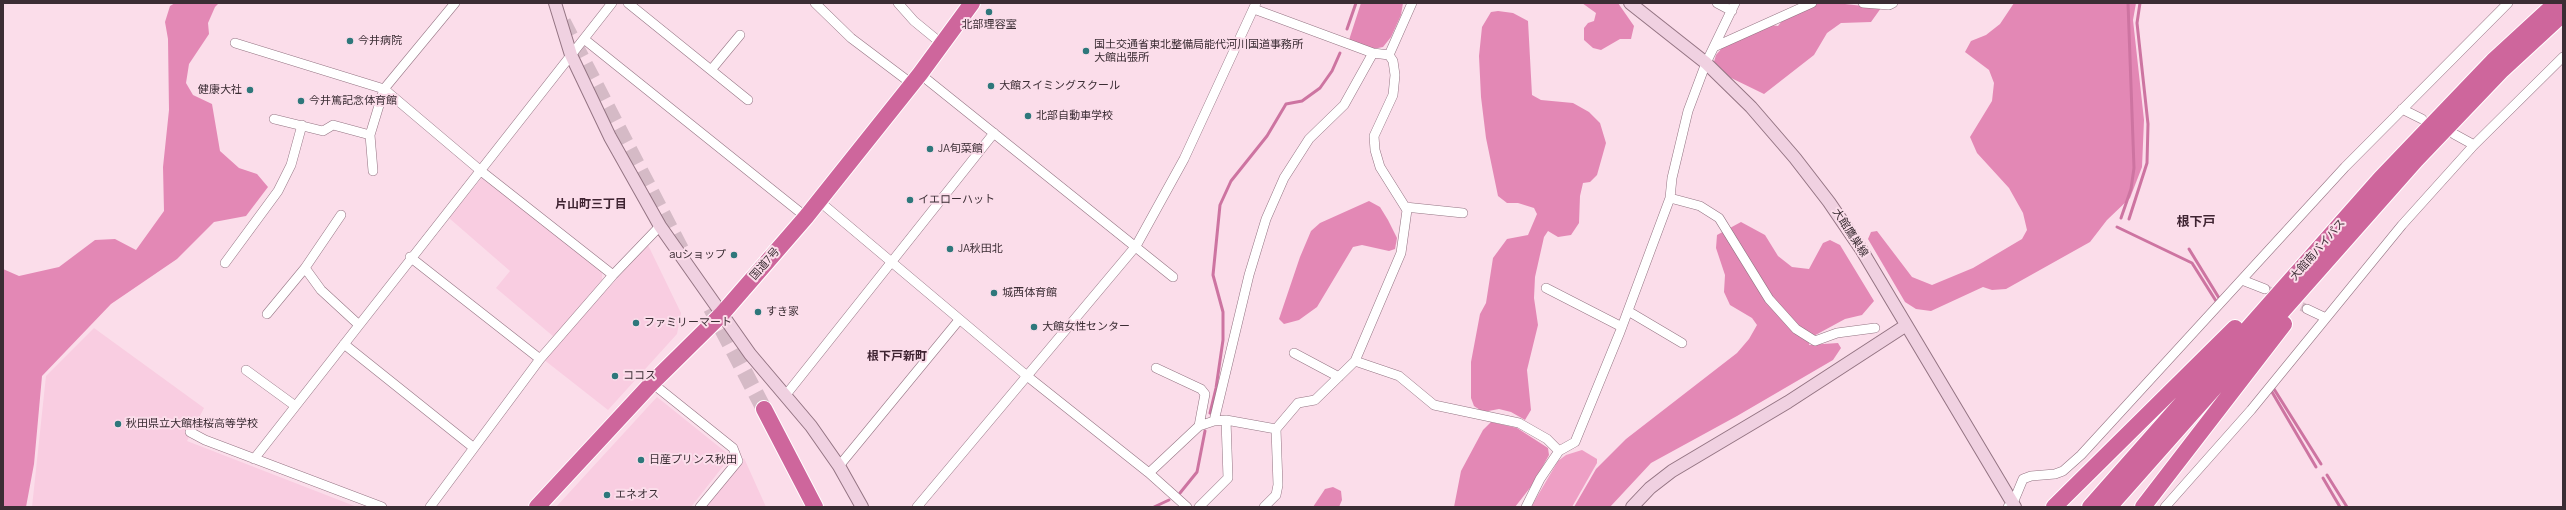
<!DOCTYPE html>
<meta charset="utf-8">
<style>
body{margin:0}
#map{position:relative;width:2566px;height:510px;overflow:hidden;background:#fbddea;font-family:Manrope,sans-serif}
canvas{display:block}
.frame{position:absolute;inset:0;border:4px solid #3b2d34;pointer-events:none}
</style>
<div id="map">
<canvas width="2566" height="510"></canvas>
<div class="frame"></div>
</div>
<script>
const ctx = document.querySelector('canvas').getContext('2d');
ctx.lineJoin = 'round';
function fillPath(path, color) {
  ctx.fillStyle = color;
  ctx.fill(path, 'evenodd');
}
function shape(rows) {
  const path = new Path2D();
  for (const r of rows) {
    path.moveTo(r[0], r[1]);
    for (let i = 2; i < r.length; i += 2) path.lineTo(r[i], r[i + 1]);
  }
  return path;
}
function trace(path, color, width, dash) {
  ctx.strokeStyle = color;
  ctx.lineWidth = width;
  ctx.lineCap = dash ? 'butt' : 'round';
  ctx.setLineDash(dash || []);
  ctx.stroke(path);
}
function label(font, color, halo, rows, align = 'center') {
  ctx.font = font + ' Manrope,"Noto Sans JP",sans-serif';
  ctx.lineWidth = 4;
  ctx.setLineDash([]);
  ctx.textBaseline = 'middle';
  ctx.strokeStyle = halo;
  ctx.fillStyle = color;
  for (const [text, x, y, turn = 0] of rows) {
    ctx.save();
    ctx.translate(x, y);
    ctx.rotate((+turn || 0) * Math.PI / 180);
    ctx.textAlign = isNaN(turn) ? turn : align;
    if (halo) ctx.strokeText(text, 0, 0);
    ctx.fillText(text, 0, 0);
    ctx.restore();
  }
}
const built = shape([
 [484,175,602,271,602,280,554,337,496,288,510,271,449,218],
 [648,245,681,313,677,334,608,410,543,359],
 [94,328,204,408,187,441,357,507,32,507,46,376],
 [657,397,728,454,728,460,691,507,556,507],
 [744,458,766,507,704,507]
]);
const green = shape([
 [1582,450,1597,459,1597,463,1572,507,1531,507,1558,461,1566,455]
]);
const forest = shape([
 [175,3,219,3,215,7,208,23,209,34,189,64,186,83,193,95,212,104,220,151,239,168,257,174,268,187,246,216,214,222,177,259,111,304,42,376,34,464,26,507,3,507,3,269,19,276,59,267,95,240,115,239,136,250,164,211,163,167,169,110,168,39,165,22,170,6],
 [1361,3,1403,3,1401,15,1391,37,1383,47,1373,49,1349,40],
 [1582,3,1618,3,1634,26,1631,39,1620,39,1601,50,1593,48,1584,40,1584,28,1588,23,1594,21,1596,13],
 [1836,3,1881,8,1871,22,1841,23,1827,33,1814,55,1764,94,1723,74,1713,65,1716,55,1722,48,1771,25,1778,26,1785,17,1815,4],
 [2014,3,2136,3,2133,20,2144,120,2142,167,2130,198,2107,220,2090,242,2006,289,1992,290,1983,287,1931,311,1916,309,1905,302,1868,239,1871,232,1877,231,1912,277,1932,285,1973,268,2022,239,2027,230,2023,213,2009,188,1977,153,1970,137,1992,101,1994,83,1989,70,1965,52,1971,41,1986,35,2000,24],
 [1498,11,1513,13,1528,21,1532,95,1541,100,1573,103,1589,112,1600,123,1606,143,1597,175,1590,182,1583,183,1580,196,1579,223,1571,235,1558,237,1548,231,1544,237,1535,277,1534,298,1538,325,1527,370,1531,410,1525,420,1511,412,1499,409,1483,412,1474,406,1471,398,1471,362,1480,314,1486,303,1493,258,1507,239,1528,235,1537,214,1534,208,1518,203,1507,203,1498,196,1486,138,1481,97,1479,56,1482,27,1491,12],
 [1369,201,1380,207,1388,220,1397,238,1395,249,1389,251,1362,245,1353,247,1317,307,1299,320,1284,324,1279,319,1300,257,1311,231,1320,223],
 [1741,222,1765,235,1778,256,1792,267,1809,269,1823,243,1830,240,1840,245,1874,301,1862,315,1845,319,1810,338,1809,345,1838,343,1841,348,1833,360,1737,416,1651,463,1610,507,1574,507,1596,469,1626,439,1737,353,1749,339,1757,325,1752,318,1730,305,1724,292,1725,275,1716,248,1717,235],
 [1491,422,1517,428,1548,448,1549,455,1533,484,1515,507,1454,507,1461,471,1483,430],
 [1333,487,1341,491,1342,500,1339,507,1313,507,1325,489]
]);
const stream = shape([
 [1347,29,1356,3],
 [2121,218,2131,189,2134,168,2128,3],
 [2129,219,2147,163,2148,124,2137,23,2140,3],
 [2117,227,2192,263,2216,301],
 [2189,249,2219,298],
 [2274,389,2321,464],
 [2272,392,2316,467],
 [1210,413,1216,388,1223,340,1223,312,1213,275,1220,205,1231,181,1267,136,1286,104,1302,101,1320,88,1332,71,1340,53],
 [2327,475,2347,507],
 [2323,478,2340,507],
 [1180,493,1197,472,1205,431],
 [1154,507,1169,500]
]);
const streetTunnel = shape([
 [2265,289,2307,309]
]);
const highwayTunnel = shape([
 [563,22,684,255],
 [711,308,764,409]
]);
const street = shape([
 [628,3,748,100],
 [815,3,851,38,912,84],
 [898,3,914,21,942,44],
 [1717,3,1732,11],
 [1863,3,1889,5,1893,3],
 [1254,9,1373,53,1389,55],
 [584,39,806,217],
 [235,43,384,89,481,171,613,275],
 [1714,47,1812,3],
 [1389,55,1412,3],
 [711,70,740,35],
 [920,74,1173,277],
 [2402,109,2422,119],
 [274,119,323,131,333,125,370,135],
 [2454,134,2474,145],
 [373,171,370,135,384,89,455,3],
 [1670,198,1700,206,1719,218,1769,299,1796,329,1815,341,1837,333,1875,328],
 [819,201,1027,376,1149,473,1199,426,1214,421,1226,420,1276,429,1298,403,1315,400,1355,361,1401,253,1407,210,1380,167,1375,150,1374,136,1393,95,1395,75,1393,61,1389,55],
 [1405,207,1463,213],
 [410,257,540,359],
 [225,263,278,191,291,165,302,125],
 [305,268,321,290,359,325],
 [2242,280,2265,289],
 [1546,288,1622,327],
 [2307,309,2326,318],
 [1628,311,1682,343],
 [267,314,305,268,341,215],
 [344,344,474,448],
 [1294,353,1339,377],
 [1355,361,1399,376,1434,405,1519,423,1547,439,1559,451],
 [1156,368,1201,389,1205,394,1199,426],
 [246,370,294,405],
 [652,383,733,448,738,461,700,507],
 [785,396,994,133],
 [1214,421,1249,275,1266,219,1284,178,1309,139,1344,105,1373,53],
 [190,432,205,440,382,507],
 [254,459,612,3],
 [839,466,959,320],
 [1149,473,1187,507],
 [430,507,540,359,613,275,660,226],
 [917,507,1136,246,1184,159,1256,3],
 [1199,507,1228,478,1226,420],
 [1264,507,1276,495,1278,485,1276,429],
 [1526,507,1540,479,1559,451,1575,442,1620,332,1670,198,1672,178,1688,111,1706,63,1735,3],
 [2008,507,2013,503,2023,479,2031,476,2055,474,2063,471,2081,455,2345,167,2508,3],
 [2165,507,2251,410,2402,225,2474,145,2563,57]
]);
const secondary = shape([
 [555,3,571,55,610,137,660,226,750,354,811,426,839,466,862,507],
 [1630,3,1706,63,1751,107,1795,158,1829,202,1861,249,2015,507],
 [1632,507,1650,488,1672,471,1788,402,1905,326]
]);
const highway = shape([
 [764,409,815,507],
 [537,507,652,383,721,315,806,217,920,74,972,3],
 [2054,507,2235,328],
 [2090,507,2380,179,2493,61,2556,3],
 [2109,507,2416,160,2502,70,2563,14],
 [2143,507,2284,324]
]);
const markers = [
 [989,12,4,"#2e777b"],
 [350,41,4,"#2e777b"],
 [1086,51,4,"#2e777b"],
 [991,86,4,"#2e777b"],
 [250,90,4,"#2e777b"],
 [301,101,4,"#2e777b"],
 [1028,116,4,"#2e777b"],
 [930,149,4,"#2e777b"],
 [910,200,4,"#2e777b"],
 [950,249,4,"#2e777b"],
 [734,255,4,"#2e777b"],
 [994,293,4,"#2e777b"],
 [758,312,4,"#2e777b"],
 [636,323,4,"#2e777b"],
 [1034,327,4,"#2e777b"],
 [615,376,4,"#2e777b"],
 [118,424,4,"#2e777b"],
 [641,460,4,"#2e777b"],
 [607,495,4,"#2e777b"]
];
const poiNames = [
 ["北部理容室",989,25,"center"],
 ["今井病院",358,41],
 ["国土交通省東北整備局能代河川国道事務所",1094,45],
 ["大館出張所",1094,58],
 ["大館スイミングスクール",999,86],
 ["健康大社",242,90,"right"],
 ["今井篤記念体育館",309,101],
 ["北部自動車学校",1036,116],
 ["JA旬菜館",938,149],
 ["イエローハット",918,200],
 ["JA秋田北",958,249],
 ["auショップ",726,255,"right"],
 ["城西体育館",1002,293],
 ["すき家",766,312],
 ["ファミリーマート",644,323],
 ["大館女性センター",1042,327],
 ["ココス",623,376],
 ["秋田県立大館桂桜高等学校",126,424],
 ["日産プリンス秋田",649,460],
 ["エネオス",615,495]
];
const streetNames = [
 ["大館鷹巣線",1850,233,57],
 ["大館南バイパス",2318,250,-49],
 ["国道7号",765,264,-49]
];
const neighbourhoodNames = [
 ["片山町三丁目",591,205],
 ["根下戸新町",897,357]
];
const quarterNames = [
 ["根下戸",2196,222]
];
fillPath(built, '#f9cde1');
fillPath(green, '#ee9fc5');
fillPath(forest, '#e388b5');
trace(stream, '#cd74a1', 3);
trace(streetTunnel, '#d5bac6', 9, [9, 4.5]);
trace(highwayTunnel, '#d5bac6', 16, [16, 8]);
trace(street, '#947483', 10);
trace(secondary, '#947483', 14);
trace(highway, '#fff', 18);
trace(street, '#fff', 9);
trace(secondary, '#f0d1e1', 12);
trace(highway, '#ce669c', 16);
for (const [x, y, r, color] of markers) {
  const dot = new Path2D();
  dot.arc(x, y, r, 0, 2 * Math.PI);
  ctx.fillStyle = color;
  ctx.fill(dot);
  trace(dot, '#fbddea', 1.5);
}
label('11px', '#3b2d34', '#fbddea', poiNames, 'left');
label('11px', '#3b2d34', '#fbddea', streetNames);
label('bold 12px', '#3f2432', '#fbddea', neighbourhoodNames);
label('bold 13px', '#3f2432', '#fbddea', quarterNames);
</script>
